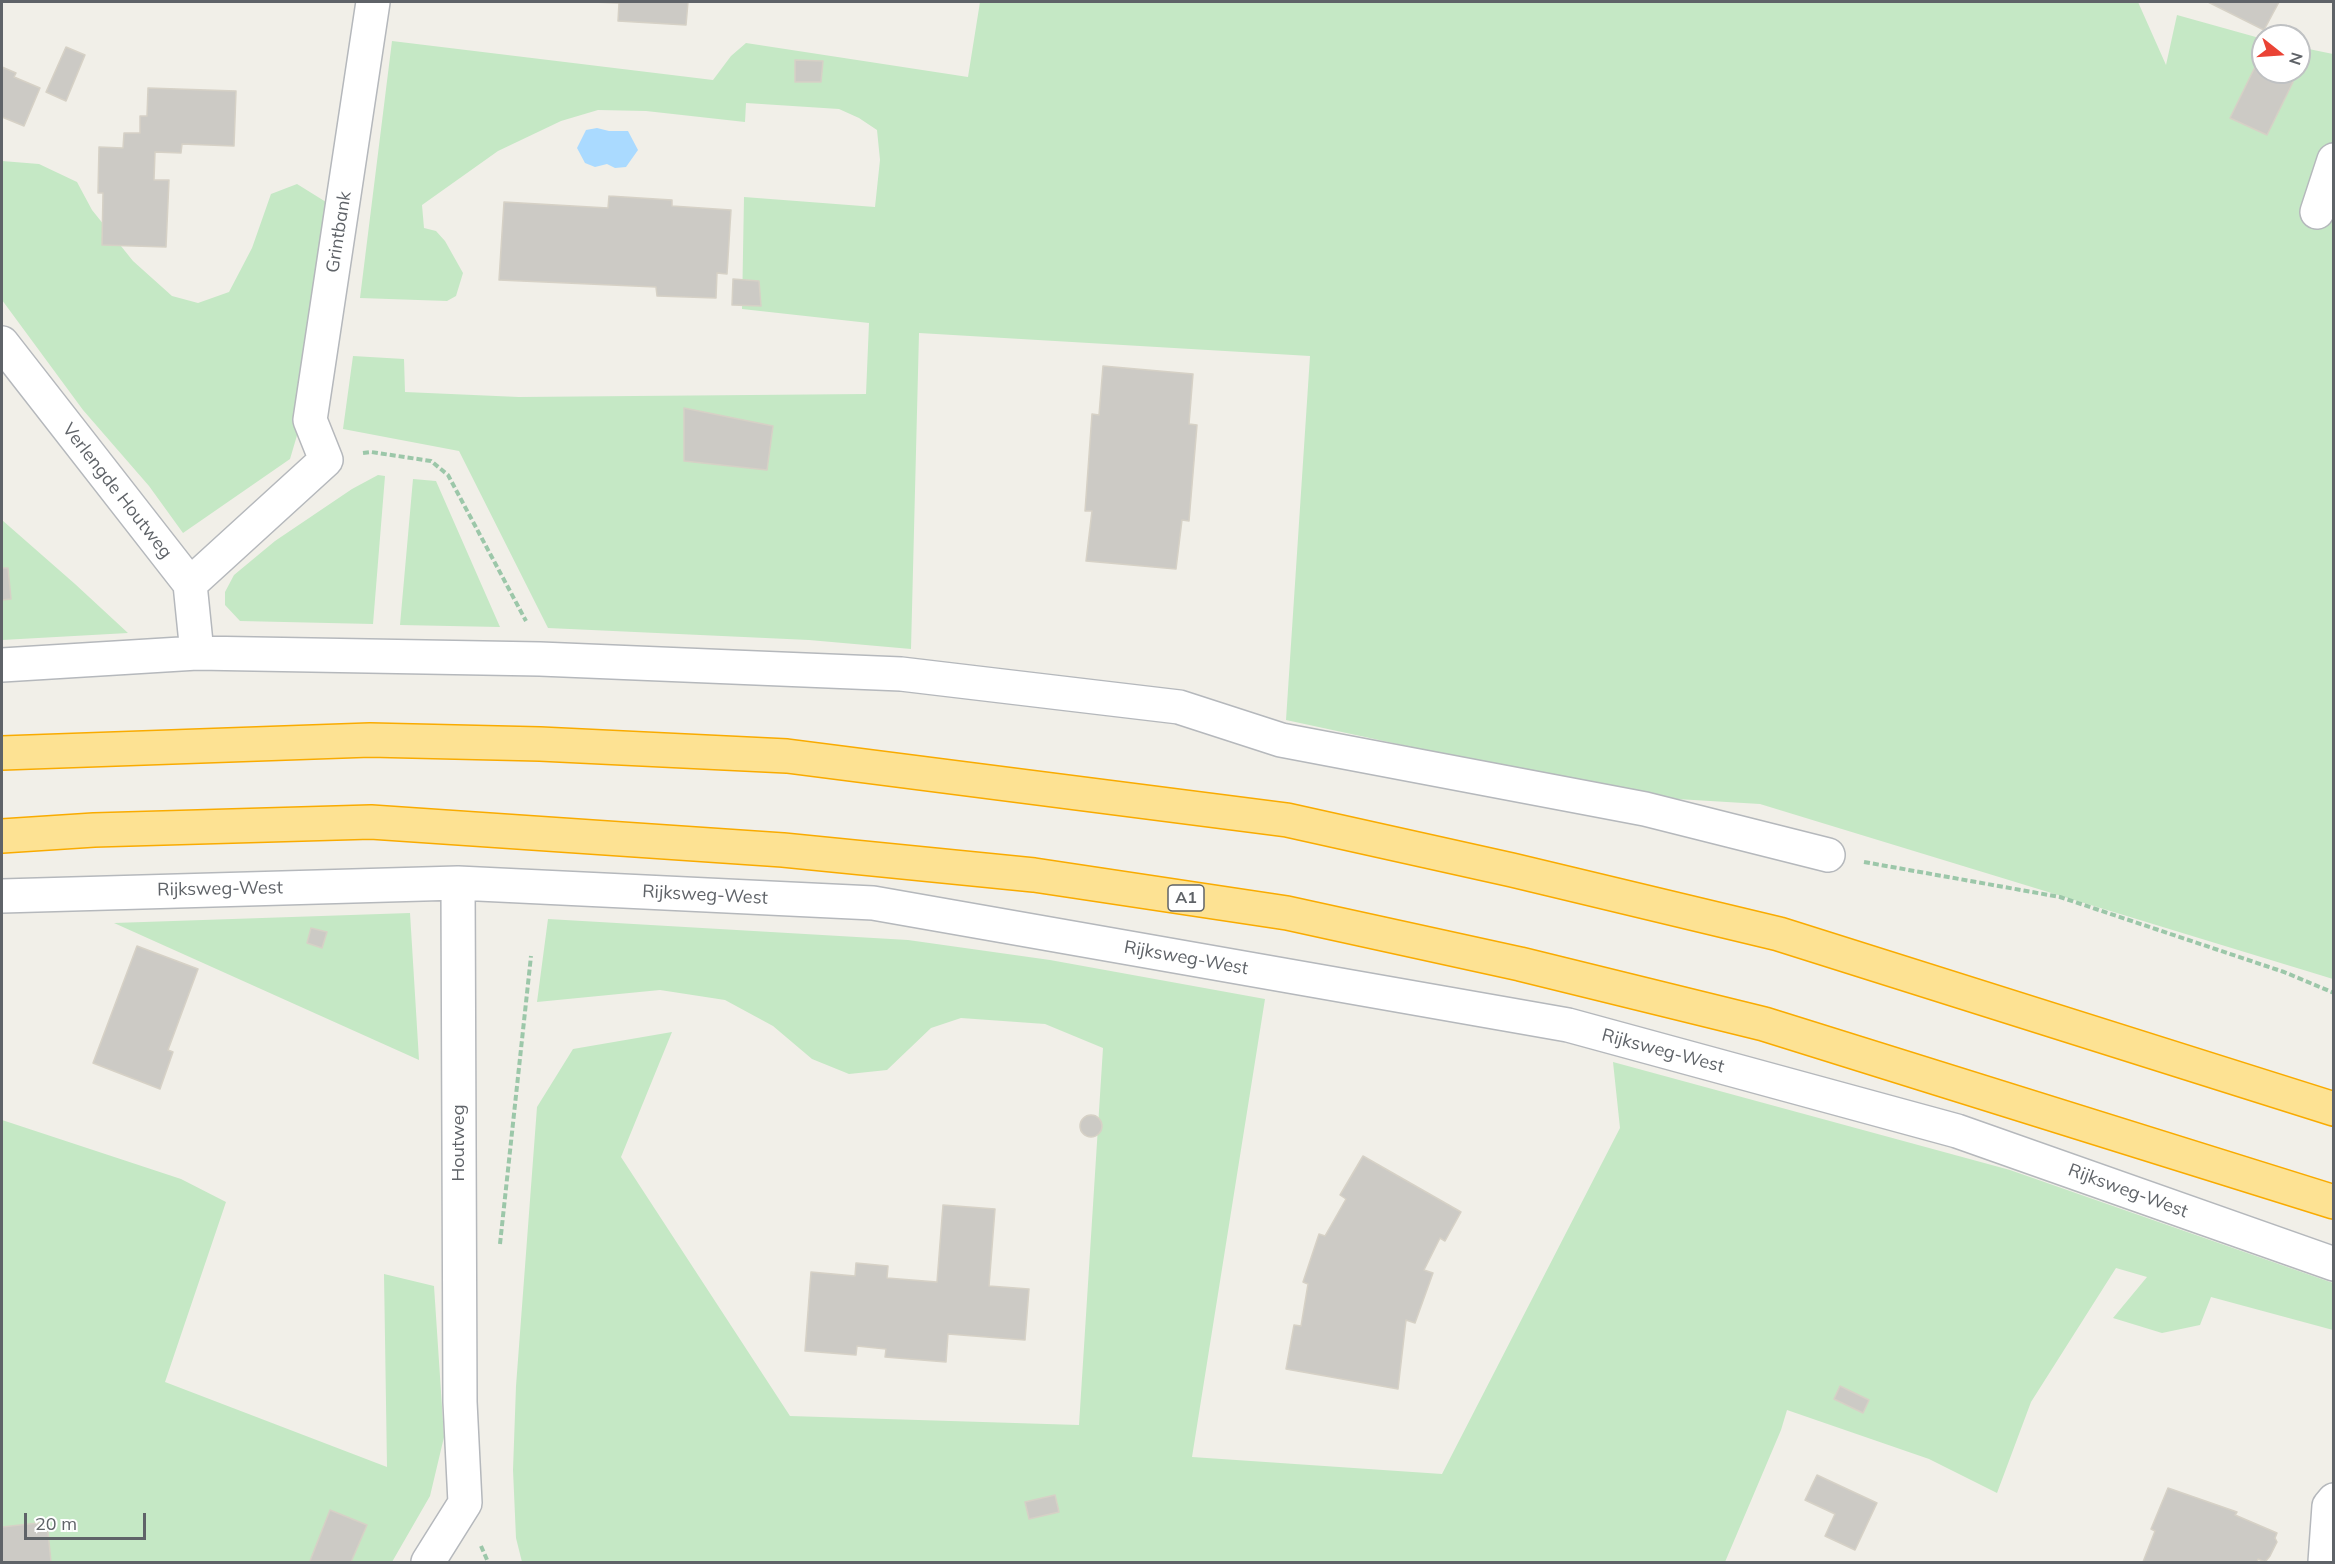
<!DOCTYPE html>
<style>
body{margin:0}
#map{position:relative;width:2335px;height:1564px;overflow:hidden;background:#f1efe8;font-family:Mulish,sans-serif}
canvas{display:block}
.frame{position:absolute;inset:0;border:3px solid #5f6368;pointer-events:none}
.north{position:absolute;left:2251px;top:24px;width:60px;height:60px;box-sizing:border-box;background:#fff;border:2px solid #bfc1c3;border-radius:50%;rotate:107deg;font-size:16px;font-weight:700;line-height:24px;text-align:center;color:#5f6368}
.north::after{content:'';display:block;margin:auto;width:21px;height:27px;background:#ea4335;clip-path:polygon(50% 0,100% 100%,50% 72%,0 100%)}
.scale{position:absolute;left:24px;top:1513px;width:122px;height:27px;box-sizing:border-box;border:3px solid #5f6368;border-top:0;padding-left:8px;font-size:18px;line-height:21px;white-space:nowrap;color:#5f6368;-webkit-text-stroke:4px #fff;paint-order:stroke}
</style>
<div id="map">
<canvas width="2335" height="1564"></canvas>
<div class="frame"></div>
<div class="north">N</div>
<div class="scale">20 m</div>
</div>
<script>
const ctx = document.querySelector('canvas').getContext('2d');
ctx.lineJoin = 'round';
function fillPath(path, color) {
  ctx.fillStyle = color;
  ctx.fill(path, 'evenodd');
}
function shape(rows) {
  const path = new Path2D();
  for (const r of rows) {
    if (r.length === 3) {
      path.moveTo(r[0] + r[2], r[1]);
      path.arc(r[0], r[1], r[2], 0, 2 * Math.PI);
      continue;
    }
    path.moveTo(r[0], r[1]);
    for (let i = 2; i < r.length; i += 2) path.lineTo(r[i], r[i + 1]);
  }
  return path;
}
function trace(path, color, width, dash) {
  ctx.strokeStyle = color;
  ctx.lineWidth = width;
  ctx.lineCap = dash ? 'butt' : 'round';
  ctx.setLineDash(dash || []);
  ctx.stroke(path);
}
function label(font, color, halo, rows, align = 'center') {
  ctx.font = font + ' Mulish,sans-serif';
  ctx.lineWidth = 6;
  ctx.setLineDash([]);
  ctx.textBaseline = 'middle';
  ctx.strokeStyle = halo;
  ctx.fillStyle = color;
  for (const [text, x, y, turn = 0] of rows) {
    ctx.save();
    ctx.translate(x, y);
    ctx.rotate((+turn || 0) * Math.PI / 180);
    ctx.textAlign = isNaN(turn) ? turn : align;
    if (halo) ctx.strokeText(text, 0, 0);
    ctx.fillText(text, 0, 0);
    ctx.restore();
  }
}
const green = shape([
 [980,2,2138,2,2166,65,2177,15,2263,39,2263,72,2299,72,2299,47,2333,54,2333,979,1760,804,1644,797,1286,720,1310,356,919,333,911,649,809,640,548,628,459,451,343,429,353,356,404,359,405,392,519,397,866,394,869,323,742,309,744,197,875,207,880,160,877,130,859,118,839,109,746,103,745,122,646,111,598,110,561,121,498,151,422,205,424,228,436,231,445,241,463,273,456,296,447,301,360,298,392,41,713,80,731,56,746,43,968,77],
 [2,161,39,164,77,182,92,210,133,261,172,296,198,303,229,292,252,248,271,194,297,184,326,202,298,432,290,459,183,533,149,486,83,410,2,300],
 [378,475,385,476,373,624,240,621,225,605,225,592,234,575,275,541,352,489],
 [413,479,436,481,500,627,400,625],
 [2,520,75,584,128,633,2,640],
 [410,913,419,1060,114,923],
 [548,919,908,940,1050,960,1265,999,1192,1457,1442,1474,1620,1128,1613,1062,2010,1170,2333,1283,2333,1330,2211,1297,2200,1325,2162,1333,2113,1318,2147,1277,2116,1268,2031,1402,1997,1493,1929,1459,1787,1410,1781,1430,1725,1562,522,1562,516,1538,513,1470,516,1386,537,1107,573,1049,672,1032,621,1157,790,1416,1079,1425,1103,1048,1045,1024,961,1018,931,1028,887,1070,849,1074,812,1059,773,1026,725,1000,660,990,537,1002],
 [2,1120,181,1179,226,1202,165,1382,387,1467,384,1274,434,1286,444,1437,430,1496,392,1562,2,1562]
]);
const water = shape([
 [597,128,609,131,628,131,638,150,626,167,615,168,607,164,595,167,585,163,577,148,586,130]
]);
const building = shape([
 [592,2,688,2,686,25,618,21,619,3,592,2],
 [2208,2,2279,2,2264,30,2208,2],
 [66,47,85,55,66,101,46,92,66,47],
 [795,60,823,61,821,82,795,82,795,60],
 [2257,63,2263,66,2263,72,2274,72,2293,82,2267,135,2230,118,2257,63],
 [2,67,16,73,14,77,40,88,24,126,2,117,2,67],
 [148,88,236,91,234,146,182,144,181,153,155,152,154,180,169,180,166,247,102,245,103,193,98,193,99,147,123,148,124,133,140,133,140,116,147,116,148,88],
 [609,196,672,200,672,206,731,210,727,274,717,273,716,298,657,296,656,287,499,280,504,202,608,208,609,196],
 [733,279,759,281,761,306,732,305,733,279],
 [1103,366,1193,374,1189,424,1197,425,1189,521,1182,520,1176,569,1086,561,1092,511,1085,511,1092,414,1099,415,1103,366],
 [684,408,773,426,767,470,684,461,684,408],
 [2,568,8,568,11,599,2,600,2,568],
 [311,928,327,932,322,948,307,943,311,928],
 [137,946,198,969,168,1050,173,1052,160,1089,93,1063,137,946],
 [1091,1126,11],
 [1363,1156,1461,1212,1445,1241,1440,1238,1424,1270,1433,1273,1415,1323,1406,1320,1398,1389,1286,1369,1294,1325,1301,1326,1308,1284,1303,1282,1319,1234,1325,1236,1346,1199,1340,1195,1363,1156],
 [943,1205,995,1209,989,1286,1029,1289,1025,1340,948,1334,946,1362,885,1357,886,1349,857,1346,856,1355,805,1351,811,1272,855,1276,856,1263,888,1266,887,1278,937,1282,943,1205],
 [1840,1386,1869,1400,1863,1413,1834,1399,1840,1386],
 [1817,1475,1877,1503,1855,1550,1825,1536,1835,1514,1805,1500,1817,1475],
 [2168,1488,2237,1512,2235,1515,2277,1533,2275,1538,2277,1542,2270,1556,2265,1562,2258,1559,2257,1562,2143,1562,2155,1531,2151,1529,2168,1488],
 [1055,1495,1059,1512,1029,1519,1025,1502,1055,1495],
 [330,1510,367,1525,351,1562,310,1561,330,1510],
 [47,1522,51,1562,2,1562,2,1527,47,1522]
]);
const path = shape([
 [363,453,371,452,431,461,448,475,526,621],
 [1864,862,2060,897,2284,972,2334,993],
 [500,1244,531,956],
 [481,1546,488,1562]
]);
const minor = shape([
 [2317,212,2334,160],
 [2,343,190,584,197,653],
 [190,584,326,460,310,420,373,2],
 [2,665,197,653,540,659,901,674,1179,707,1281,740,1645,809,1828,855],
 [2,896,458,883,873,903,1568,1025,1957,1131,2334,1264],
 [428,1562,465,1503,460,1402,458,883],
 [2325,1562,2329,1506,2334,1500]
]);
const highway = shape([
 [2,753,370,740,540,744,787,756,1287,820,1512,870,1779,934,2334,1109],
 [2,836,94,830,371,822,783,850,1034,875,1287,913,1520,964,1764,1024,2334,1202]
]);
const shields = [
 [1186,898,36]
];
const shieldNames = [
 ["A1",1186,898]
];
const streetNames = [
 ["Grintbank",339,232,-81],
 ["Verlengde Houtweg",117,491,52],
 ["Rijksweg-West",220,889,-1],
 ["Rijksweg-West",705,895,3],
 ["Rijksweg-West",1186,958,10],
 ["Rijksweg-West",1663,1051,15],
 ["Houtweg",459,1143,-90],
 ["Rijksweg-West",2128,1191,20]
];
fillPath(green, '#c5e8c5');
fillPath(water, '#aadaff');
fillPath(building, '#cccac5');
trace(building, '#d6d1c6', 1.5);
trace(minor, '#b5b8bc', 36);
trace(highway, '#f9ab00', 36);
trace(path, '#9cc7a9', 4, [6, 3]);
trace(minor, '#fff', 33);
trace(highway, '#fde293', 33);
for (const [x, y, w] of shields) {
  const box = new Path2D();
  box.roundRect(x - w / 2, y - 13, w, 26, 4.5);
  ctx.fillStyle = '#fff';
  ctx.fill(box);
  trace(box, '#5f6368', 1.5);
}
label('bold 16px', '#5f6368', null, shieldNames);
label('18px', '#5f6368', '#fff', streetNames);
</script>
